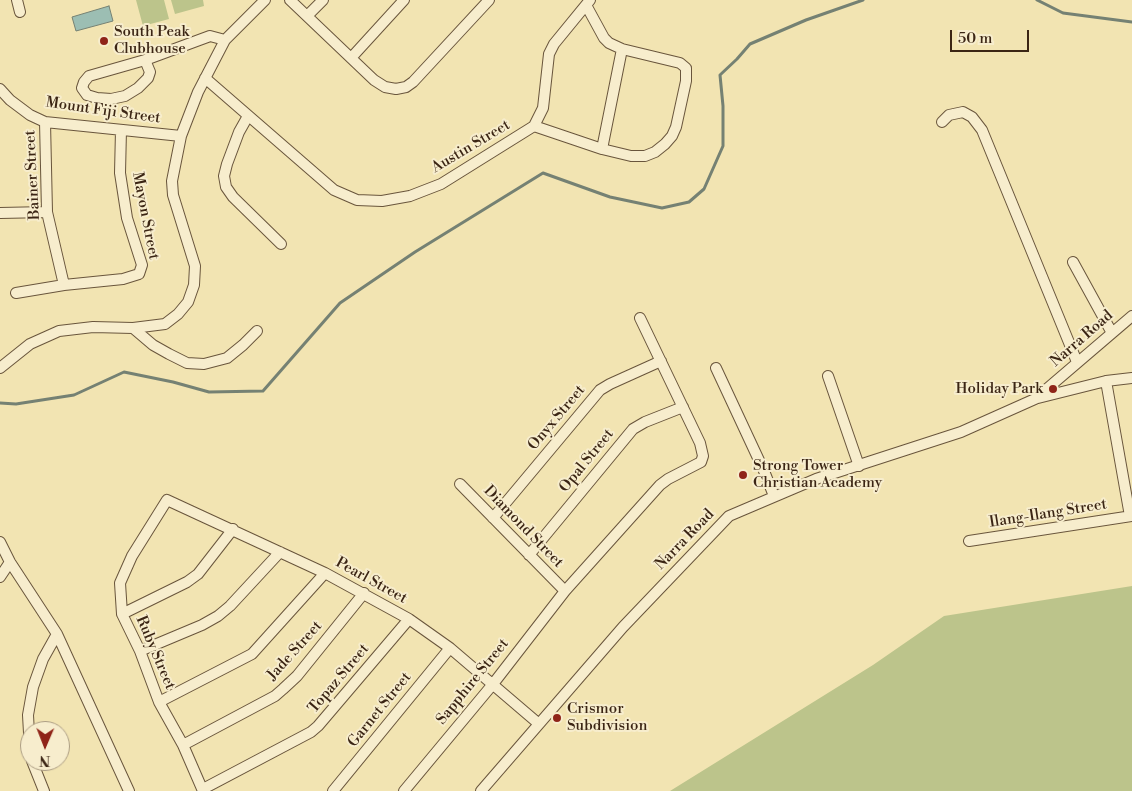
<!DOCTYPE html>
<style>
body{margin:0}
#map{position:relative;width:1132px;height:791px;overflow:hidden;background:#f2e4b2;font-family:"Libre Bodoni",serif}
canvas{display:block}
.north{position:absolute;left:20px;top:721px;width:50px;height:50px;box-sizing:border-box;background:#f7edcd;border:1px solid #ac9d83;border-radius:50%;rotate:181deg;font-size:14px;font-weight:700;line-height:20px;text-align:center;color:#3b2514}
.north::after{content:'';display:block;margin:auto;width:18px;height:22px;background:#8f2418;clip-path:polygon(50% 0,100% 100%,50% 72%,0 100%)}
.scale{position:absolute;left:950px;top:30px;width:79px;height:22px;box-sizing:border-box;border:2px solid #3b2514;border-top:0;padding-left:6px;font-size:15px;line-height:18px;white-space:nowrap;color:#3b2514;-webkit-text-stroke:4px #f7edcd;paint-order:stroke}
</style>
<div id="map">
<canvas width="1132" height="791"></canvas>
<div class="north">N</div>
<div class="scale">50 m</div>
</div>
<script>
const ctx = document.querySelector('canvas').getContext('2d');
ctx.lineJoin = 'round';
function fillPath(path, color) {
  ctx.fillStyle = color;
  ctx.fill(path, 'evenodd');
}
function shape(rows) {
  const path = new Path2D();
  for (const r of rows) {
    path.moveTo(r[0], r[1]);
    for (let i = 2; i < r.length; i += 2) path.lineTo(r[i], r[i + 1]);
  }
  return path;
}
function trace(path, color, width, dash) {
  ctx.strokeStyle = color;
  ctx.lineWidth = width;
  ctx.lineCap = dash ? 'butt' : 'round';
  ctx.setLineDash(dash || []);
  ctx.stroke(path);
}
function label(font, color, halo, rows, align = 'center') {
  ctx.font = font + ' "Libre Bodoni",serif';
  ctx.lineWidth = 4;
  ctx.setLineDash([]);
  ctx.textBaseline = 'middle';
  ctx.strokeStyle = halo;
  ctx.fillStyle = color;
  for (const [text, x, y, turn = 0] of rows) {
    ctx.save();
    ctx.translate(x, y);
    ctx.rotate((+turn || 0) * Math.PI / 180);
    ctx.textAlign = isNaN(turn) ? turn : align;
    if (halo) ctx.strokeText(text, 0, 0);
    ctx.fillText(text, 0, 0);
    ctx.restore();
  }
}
const green = shape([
 [136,0,164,0,169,19,143,26],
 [171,0,203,0,204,6,175,14],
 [1132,586,1132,791,670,791,873,665,944,616]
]);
const water = shape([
 [109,6,113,21,76,31,72,17,109,6]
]);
const stream = shape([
 [1037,0,1063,13,1132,22],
 [0,403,16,404,74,395,124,372,173,382,209,392,263,391,340,303,415,252,543,173,610,197,662,208,689,202,704,189,723,146,723,106,720,75,737,59,750,44,806,20,863,0]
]);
const minor = shape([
 [17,0,20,12],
 [290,0,374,80,385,87,396,89,406,87,413,82,489,0],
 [307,16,323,0],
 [351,58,404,0],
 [145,60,150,72,148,78,138,88,125,96,111,99,97,98,87,95,82,88,84,82,89,76,145,60,210,36,225,40],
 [205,78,334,190,357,200,382,201,410,196,441,184,534,126,543,108,549,54,554,44,590,0],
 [0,89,10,100,30,115,45,122,181,136],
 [248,116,239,132,227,164,224,176,226,187,233,197,281,244],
 [45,122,47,212,64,285],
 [942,122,949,115,963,112,972,117,982,130,1077,362],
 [534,126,602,149,631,156,645,156,655,152,665,144,672,136,676,127,686,81,686,68,680,63,622,49,609,43,604,38,586,5],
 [602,149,622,49],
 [0,213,47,212],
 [1073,262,1112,333],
 [16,293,64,285,123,279,139,274,142,265,127,218,120,173,121,130],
 [133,328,153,345,169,354,187,363,204,364,227,358,243,345,257,331],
 [0,368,30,344,59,331,93,327,133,328,165,324,178,314,188,302,194,285,195,266,173,195,172,181,181,136,198,92,225,40,265,0],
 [716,368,764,471,774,496],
 [828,376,859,466],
 [1106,381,1130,516],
 [1038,398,1106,381,1132,378],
 [460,484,565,591],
 [493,518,600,390,610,384,661,361],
 [969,541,1132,516],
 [0,542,10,562,57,634,129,791],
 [529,555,633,429,645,422,683,407],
 [0,577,10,562],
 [122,614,187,582,198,574,233,529],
 [140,651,202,625,218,616,230,606,280,552],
 [159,702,252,654,325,573],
 [183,745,275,696,283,689,297,676,364,593],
 [30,751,28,715,33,687,43,659,57,634],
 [32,761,44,791],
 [203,789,311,732,318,726,409,619],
 [203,791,183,745,159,702,140,651,122,614,120,583,132,556,167,500,325,573,409,619,450,648,539,724],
 [333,791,450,648],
 [404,791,493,684,565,591,660,485,668,479,701,462,703,456,700,443,640,318],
 [481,791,623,627,729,516,816,479,961,432,1035,399,1132,316]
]);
const markers = [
 [104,41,5,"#8f2418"],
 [1053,389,5,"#8f2418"],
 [743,475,5,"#8f2418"],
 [557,718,5,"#8f2418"]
];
const poiNames = [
 ["South Peak",114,32],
 ["Clubhouse",114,49],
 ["Holiday Park",1043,389,"right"],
 ["Strong Tower",753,466],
 ["Christian Academy",753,483],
 ["Crismor",567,709],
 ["Subdivision",567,726]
];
const streetNames = [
 ["Mount Fiji Street",103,111,8],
 ["Austin Street",471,147,-31],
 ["Bainer Street",33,175,-93],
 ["Mayon Street",145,216,79],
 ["Narra Road",1082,339,-41],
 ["Onyx Street",557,418,-50],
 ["Opal Street",587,461,-51],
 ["Ilang-Ilang Street",1048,514,-9],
 ["Diamond Street",523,527,46],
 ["Narra Road",685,540,-46],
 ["Pearl Street",371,581,29],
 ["Jade Street",295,651,-48],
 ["Ruby Street",155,653,67],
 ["Topaz Street",339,679,-50],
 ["Sapphire Street",473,682,-51],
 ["Garnet Street",380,710,-51]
];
fillPath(green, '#bcc48b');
fillPath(water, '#9cbeb3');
trace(water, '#758173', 1);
trace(stream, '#758173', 3);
trace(minor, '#69553c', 12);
trace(minor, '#f7edcd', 10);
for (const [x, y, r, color] of markers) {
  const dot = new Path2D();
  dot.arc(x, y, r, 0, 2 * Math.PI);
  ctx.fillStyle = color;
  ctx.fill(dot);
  trace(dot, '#f7edcd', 2);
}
label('15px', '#3b2514', '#f7edcd', poiNames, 'left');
label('15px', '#3b2514', '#f7edcd', streetNames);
</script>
